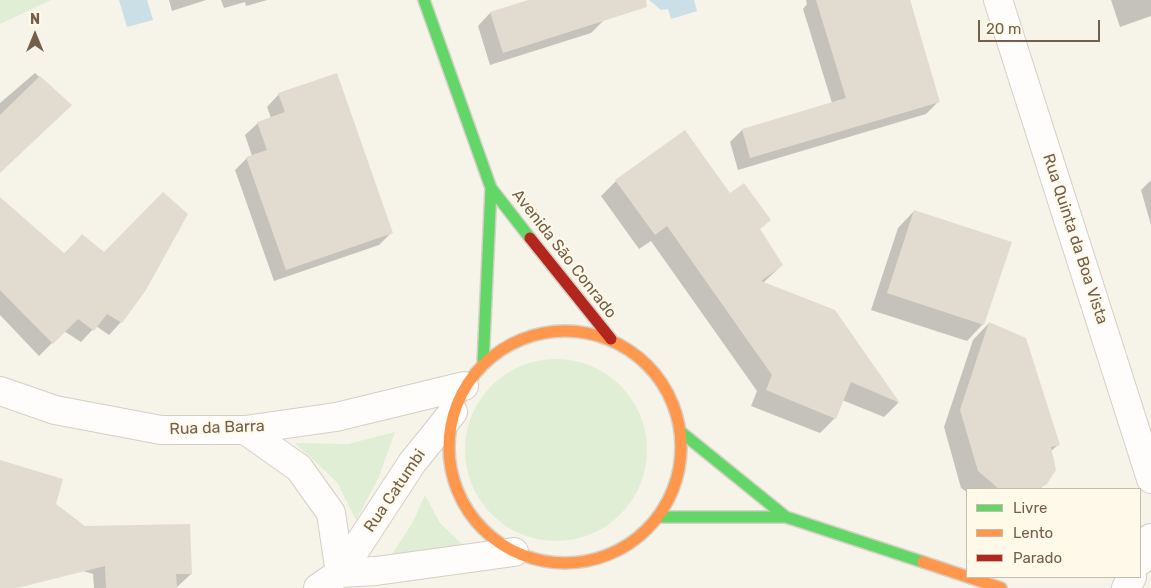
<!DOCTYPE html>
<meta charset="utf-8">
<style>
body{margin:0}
#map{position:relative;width:1151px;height:588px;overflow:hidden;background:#f6f3e9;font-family:Rubik,sans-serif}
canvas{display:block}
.legend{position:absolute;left:966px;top:488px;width:175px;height:90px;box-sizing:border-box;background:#fff9e9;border:1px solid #c7bba9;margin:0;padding:6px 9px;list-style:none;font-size:15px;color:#735f4a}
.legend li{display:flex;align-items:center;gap:10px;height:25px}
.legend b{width:25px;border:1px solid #c7bba9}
.north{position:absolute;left:10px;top:10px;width:50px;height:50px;-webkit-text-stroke:4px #fff9e9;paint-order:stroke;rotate:0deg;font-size:14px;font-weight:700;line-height:20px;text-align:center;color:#735f4a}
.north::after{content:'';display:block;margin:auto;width:18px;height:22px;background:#735f4a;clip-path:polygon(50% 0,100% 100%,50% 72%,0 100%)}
.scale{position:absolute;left:978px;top:20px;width:122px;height:22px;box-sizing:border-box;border:2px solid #735f4a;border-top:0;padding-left:6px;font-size:15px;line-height:18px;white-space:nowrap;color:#735f4a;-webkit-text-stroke:4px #fff9e9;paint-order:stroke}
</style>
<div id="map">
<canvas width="1151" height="588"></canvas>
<ul class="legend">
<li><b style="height:6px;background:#63d668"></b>Livre</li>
<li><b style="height:6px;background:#ff974d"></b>Lento</li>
<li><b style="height:6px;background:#b3261e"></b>Parado</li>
</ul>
<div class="north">N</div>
<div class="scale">20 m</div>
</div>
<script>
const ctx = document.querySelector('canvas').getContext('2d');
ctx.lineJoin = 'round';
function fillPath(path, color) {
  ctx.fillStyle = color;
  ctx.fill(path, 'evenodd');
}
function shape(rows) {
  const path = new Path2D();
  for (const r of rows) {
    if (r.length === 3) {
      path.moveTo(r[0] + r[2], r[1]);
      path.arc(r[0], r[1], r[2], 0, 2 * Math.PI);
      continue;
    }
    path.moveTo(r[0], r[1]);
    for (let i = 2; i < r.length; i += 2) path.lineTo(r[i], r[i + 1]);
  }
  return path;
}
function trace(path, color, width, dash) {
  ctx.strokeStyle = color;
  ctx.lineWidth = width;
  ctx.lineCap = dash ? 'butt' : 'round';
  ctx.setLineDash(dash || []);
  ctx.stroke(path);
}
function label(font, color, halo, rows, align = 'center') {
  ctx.font = font + ' Rubik,sans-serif';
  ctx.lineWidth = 4;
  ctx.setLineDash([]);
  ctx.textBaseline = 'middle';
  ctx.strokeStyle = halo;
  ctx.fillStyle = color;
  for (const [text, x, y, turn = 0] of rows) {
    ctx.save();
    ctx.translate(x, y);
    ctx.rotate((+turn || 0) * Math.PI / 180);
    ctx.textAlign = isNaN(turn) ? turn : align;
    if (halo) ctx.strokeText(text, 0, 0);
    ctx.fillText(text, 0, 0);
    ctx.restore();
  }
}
const green = shape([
 [0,0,51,0,0,24],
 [556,450,91],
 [395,432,378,479,356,520,337,482,295,443,348,444],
 [425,495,440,523,466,548,428,549,389,559,413,522]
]);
const water = shape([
 [119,0,147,0,153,20,127,27],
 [649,0,694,0,697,11,671,19,668,9,661,10]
]);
const shadow = shape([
 [169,0,206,0,172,11],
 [221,0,267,0,246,6,245,2,224,8],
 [532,0,597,0,604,20,591,33,490,65,478,26,490,13],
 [806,0,910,0,938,102,926,114,738,170,730,142,742,130,832,103,803,9,807,4],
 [1111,0,1151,0,1151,16,1120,27],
 [35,73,70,105,0,172,0,103],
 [279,94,391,233,379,245,274,281,235,170,247,158,252,156,245,135,258,123,271,118,267,107],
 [1151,180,1151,225,1141,190],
 [616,181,730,195,759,230,782,265,763,283,834,311,898,403,884,417,842,400,835,418,820,433,751,406,757,391,651,241,639,249,601,196],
 [0,199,64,254,82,236,121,322,109,335,96,326,81,342,64,331,39,356,0,315],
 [914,211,983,324,967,341,871,310,898,228],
 [989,323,1059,444,1050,452,1046,483,1040,489,967,489,967,492,961,488,944,427,973,340],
 [0,462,85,528,191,574,176,588,94,588,93,574,0,546]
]);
const building = shape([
 [528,0,646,0,647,7,503,53,490,12],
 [816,0,910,0,940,102,750,158,742,129,846,98],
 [337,73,393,233,286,270,246,157,267,150,257,122,285,112,278,93],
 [40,76,72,105,0,173,0,115],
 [685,130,730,193,744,183,771,220,760,229,783,265,761,281,835,310,900,403,851,382,836,419,766,390,772,375,667,226,655,235,615,180],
 [163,192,188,214,146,290,122,323,107,314,94,331,78,319,53,344,0,290,0,197,65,254,82,234,104,252],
 [914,210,1012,242,984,325,887,293],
 [989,322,1026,338,1060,445,1051,447,1056,470,1047,484,1039,489,999,489,978,471,960,410],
 [0,460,63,479,56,504,85,526,190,524,192,574,176,574,177,588,106,588,105,566,17,588,0,588]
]);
const street = shape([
 [998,0,1151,479],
 [0,391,55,410,161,430,245,430,336,417,464,386],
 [245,430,299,468,331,513,340,573],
 [1140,561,1151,538],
 [340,573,376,571,514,552],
 [318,588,340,573,412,463,453,412],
 [1126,588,1132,577]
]);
const fast = shape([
 [424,0,491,188,530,238],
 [483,364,491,188],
 [681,432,786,517],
 [660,517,786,517,923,562]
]);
const slow = shape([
 [565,447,116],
 [923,562,1001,588]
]);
const jam = shape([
 [530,238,611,339]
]);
const streetNames = [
 ["Rua Quinta da Boa Vista",1075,239,72],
 ["Avenida São Conrado",564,254,52],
 ["Rua da Barra",217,428,-2],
 ["Rua Catumbi",395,491,-56]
];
fillPath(green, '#dfeed4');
fillPath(water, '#cbdfe6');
fillPath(shadow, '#0003');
fillPath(building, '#e2dcd0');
trace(street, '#d4cfc6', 30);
trace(fast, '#d6d0c7', 14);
trace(slow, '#d6d0c7', 14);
trace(jam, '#d6d0c7', 14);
trace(street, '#fefdfc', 28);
trace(fast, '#63d668', 11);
trace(slow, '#ff974d', 11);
trace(jam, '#b3261e', 11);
label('16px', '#735f4a', '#fff9e9', streetNames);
</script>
